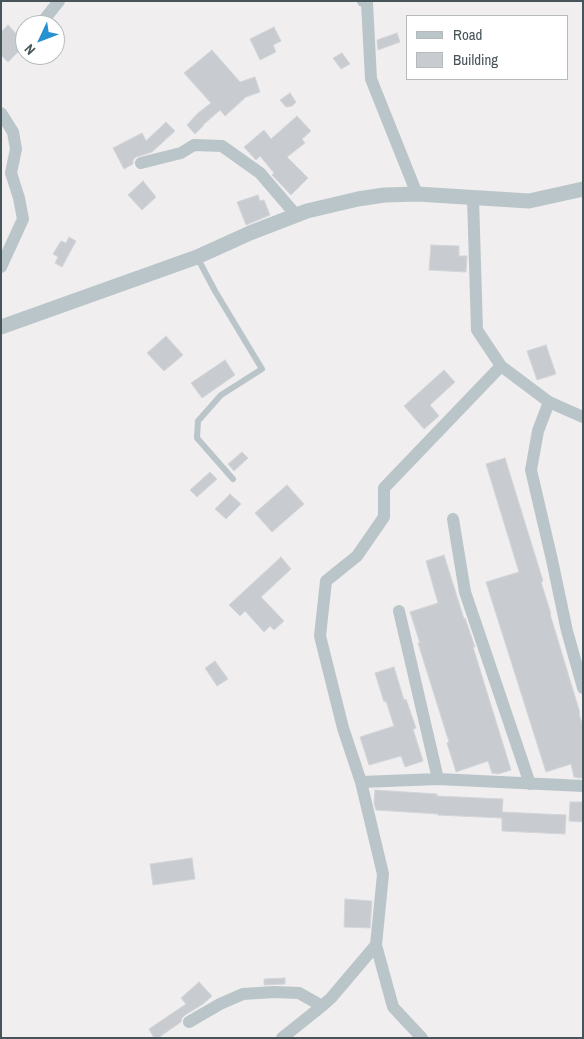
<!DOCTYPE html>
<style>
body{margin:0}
#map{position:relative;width:584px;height:1039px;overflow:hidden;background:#f0eeee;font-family:"Archivo Narrow",sans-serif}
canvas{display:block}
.frame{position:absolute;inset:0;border:2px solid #475459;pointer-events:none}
.legend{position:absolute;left:406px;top:15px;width:162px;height:65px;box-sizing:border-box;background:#fff;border:1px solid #b5bbbd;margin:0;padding:6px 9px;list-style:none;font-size:15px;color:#475459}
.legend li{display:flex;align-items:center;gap:10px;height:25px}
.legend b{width:25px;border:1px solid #b5bbbd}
.north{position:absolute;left:15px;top:15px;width:50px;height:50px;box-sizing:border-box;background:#fff;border:1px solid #b5bbbd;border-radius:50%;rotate:227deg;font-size:14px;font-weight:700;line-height:20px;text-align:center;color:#475459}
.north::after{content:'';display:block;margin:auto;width:18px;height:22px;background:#2692d1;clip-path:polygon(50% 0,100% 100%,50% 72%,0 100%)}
</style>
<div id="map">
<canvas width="584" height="1039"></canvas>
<div class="frame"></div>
<ul class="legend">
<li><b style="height:6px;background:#bac5c9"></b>Road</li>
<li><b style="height:14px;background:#c8ccd0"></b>Building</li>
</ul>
<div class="north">N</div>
</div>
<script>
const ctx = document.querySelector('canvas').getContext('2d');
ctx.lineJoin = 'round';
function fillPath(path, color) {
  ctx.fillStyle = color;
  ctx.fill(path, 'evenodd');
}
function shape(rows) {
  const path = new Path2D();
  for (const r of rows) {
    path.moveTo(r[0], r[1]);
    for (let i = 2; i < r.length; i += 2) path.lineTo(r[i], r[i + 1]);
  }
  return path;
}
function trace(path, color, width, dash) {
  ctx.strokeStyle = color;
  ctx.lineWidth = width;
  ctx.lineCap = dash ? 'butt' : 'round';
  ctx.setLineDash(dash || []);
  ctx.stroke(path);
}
const building = shape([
 [8,25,25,43,25,45,8,62,1,55,1,32,8,25],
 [274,27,281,41,273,45,276,52,260,60,250,39,274,27],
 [397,33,400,42,378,50,377,40,397,33],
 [212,50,240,82,255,77,260,92,246,97,225,116,220,110,203,125,204,125,195,134,187,125,198,113,211,103,184,73,212,50],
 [342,53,350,64,341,69,333,58,342,53],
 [290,93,296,102,292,106,286,107,280,100,290,93],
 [297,116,311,131,302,139,305,143,287,157,308,178,291,195,272,175,274,173,260,156,256,160,244,147,264,130,271,139,297,116],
 [166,122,175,131,152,152,136,157,133,160,133,164,124,169,113,148,142,133,146,141,166,122],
 [143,181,156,197,142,210,128,195,143,181],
 [258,195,260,201,264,200,270,215,246,225,237,202,258,195],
 [69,237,76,241,62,267,55,263,58,257,53,254,61,241,66,243,69,237],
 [431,245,459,246,459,256,467,256,466,272,429,270,431,245],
 [166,336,183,355,164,371,147,353,166,336],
 [546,345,556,374,537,380,527,351,546,345],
 [225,360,235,375,202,398,191,383,225,360],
 [444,370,455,382,430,405,439,416,424,429,404,406,444,370],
 [242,452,248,458,234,471,228,464,242,452],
 [505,458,543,581,541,582,551,614,550,614,580,713,579,713,583,727,583,777,580,778,574,777,571,764,546,772,486,582,519,572,486,464,505,458],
 [210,472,217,479,197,497,190,490,210,472],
 [287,485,304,504,272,532,255,513,287,485],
 [230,494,241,504,226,519,215,509,230,494],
 [444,555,464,619,465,618,475,647,473,647,511,770,498,774,492,773,488,761,456,772,447,743,449,742,418,643,420,643,410,612,438,603,426,561,444,555],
 [281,557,291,569,261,597,284,621,274,630,270,626,264,632,245,611,240,616,229,605,281,557],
 [215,661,228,679,217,686,205,668,215,661],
 [394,667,404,700,406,699,416,728,413,729,423,761,405,767,401,756,369,765,360,737,394,726,386,701,384,702,375,673,394,667],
 [375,790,437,794,437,796,503,799,502,812,566,815,565,834,502,831,502,818,438,815,438,814,376,810,374,803,375,790],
 [570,802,583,802,583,822,569,821,570,802],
 [192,858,195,879,153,885,150,864,192,858],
 [345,899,372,901,370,928,344,927,345,899],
 [285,978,285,984,264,985,264,979,285,978],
 [199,982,212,996,203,1004,185,1015,182,1018,181,1022,158,1038,154,1038,149,1029,186,1004,181,998,199,982]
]);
const service = shape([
 [197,257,215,291,262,369,221,395,198,421,197,438,233,479]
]);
const minor = shape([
 [363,1,367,3,371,79,417,194],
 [40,25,59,1],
 [1,113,13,132,16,149,11,173,19,198,23,219,1,267],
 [141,163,181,153,194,145,222,146,260,173,296,215],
 [473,198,477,330,501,366,549,402,583,417],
 [549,402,538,431,531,470,552,560,567,631,583,688],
 [453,519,465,592,530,784],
 [399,611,438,779],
 [361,782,438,779,583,786],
 [189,1022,220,1004,243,994,274,992,299,993,322,1006,331,998,376,945],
 [282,1038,322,1006],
 [422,1038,393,1007,376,945,383,874,361,782,343,728,320,636,326,581,357,556,384,517,384,488,501,366]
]);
const tertiary = shape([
 [1,327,197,257,250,233,307,211,358,199,384,195,417,194,529,201,583,189]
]);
fillPath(building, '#c8ccd0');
trace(building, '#d2d5d9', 1);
trace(service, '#bac5c9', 6);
trace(minor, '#bac5c9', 12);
trace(tertiary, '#bac5c9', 15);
</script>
